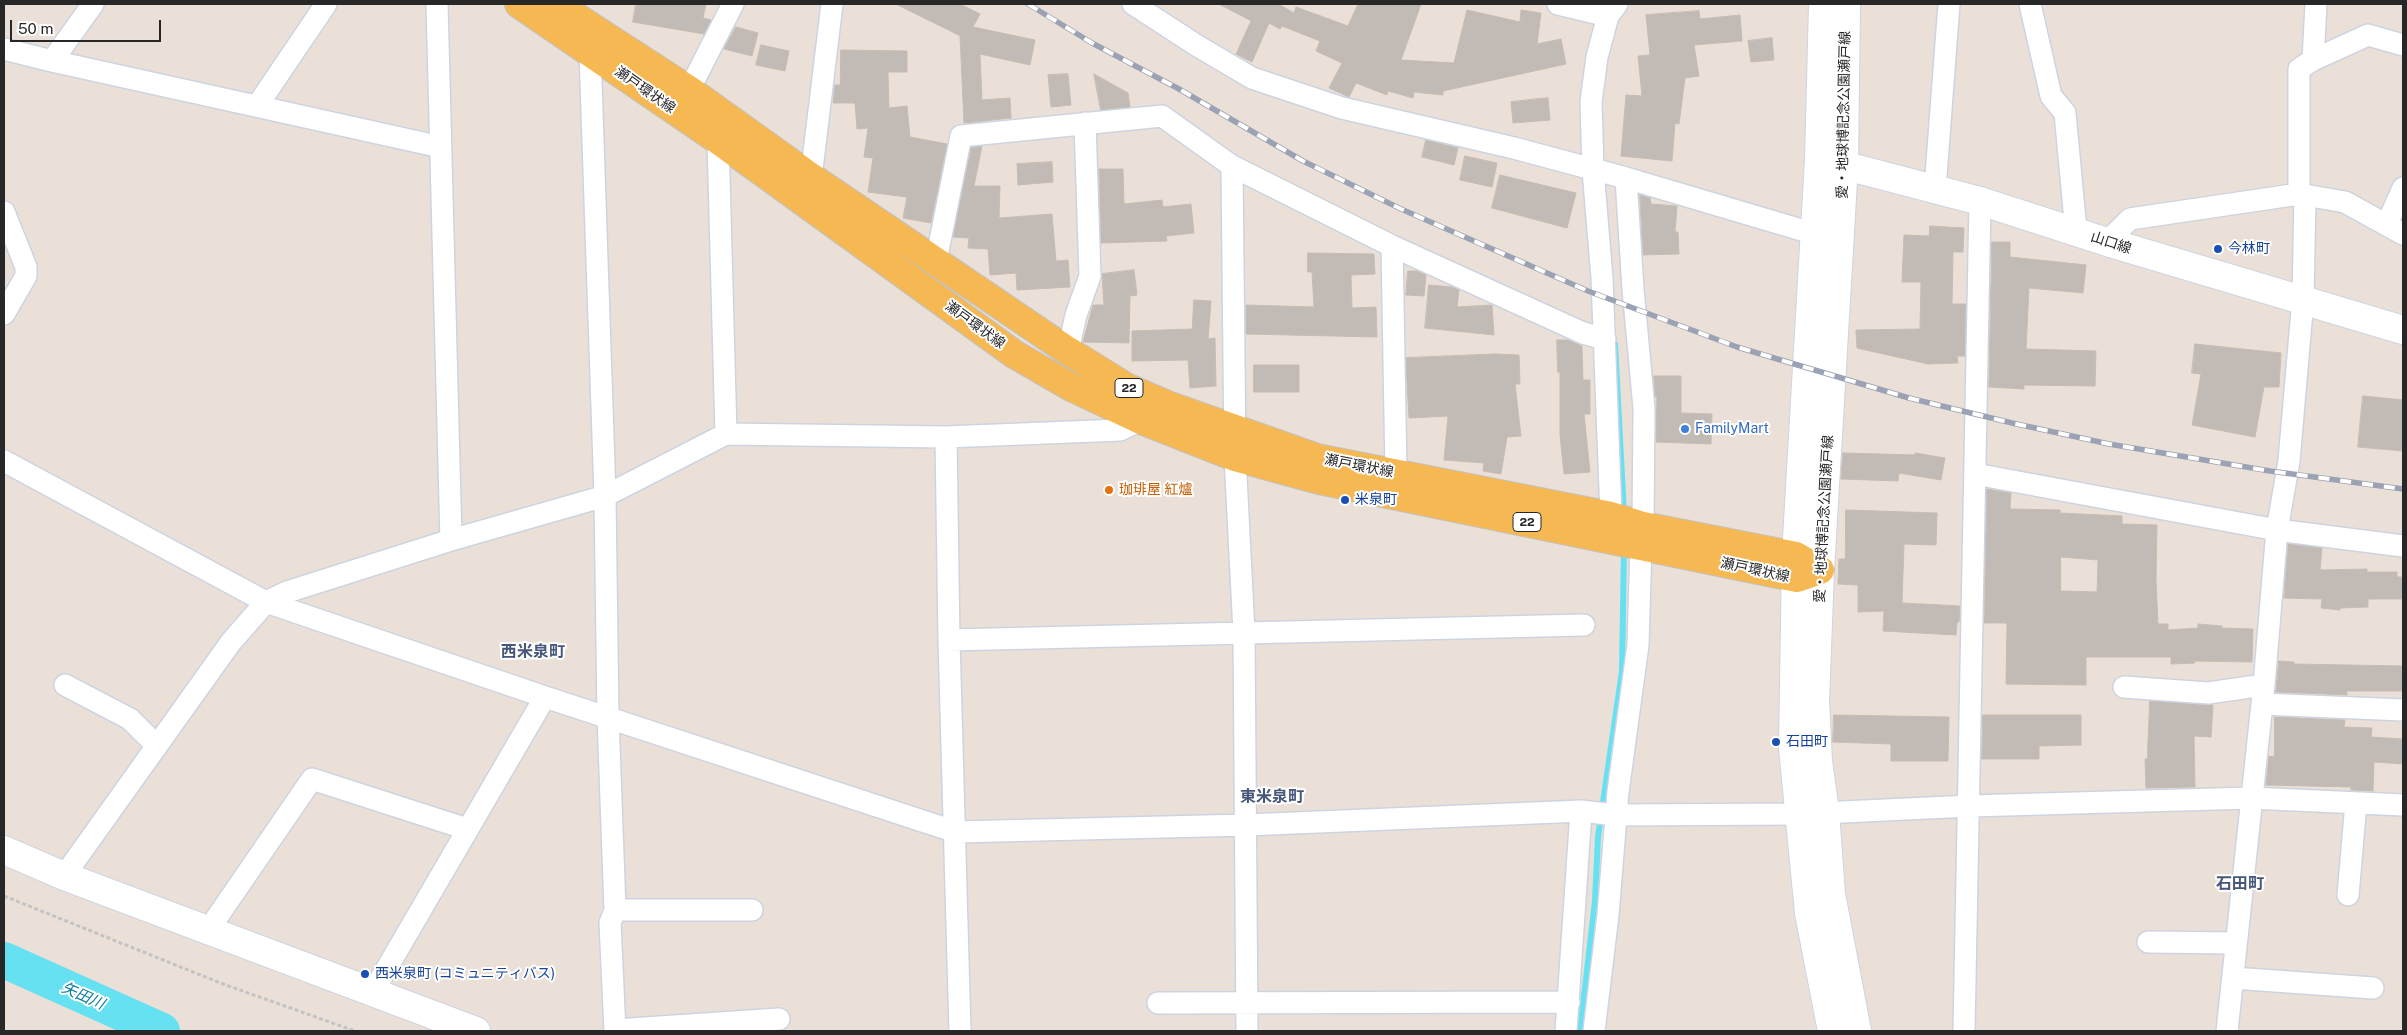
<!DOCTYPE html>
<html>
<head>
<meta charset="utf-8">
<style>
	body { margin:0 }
	#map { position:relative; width:2407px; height:1035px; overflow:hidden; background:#ebe0d8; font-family:"Public Sans",sans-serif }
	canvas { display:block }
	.frame { position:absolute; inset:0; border:5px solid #272727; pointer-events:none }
	.scale { position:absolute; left:10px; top:20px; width:151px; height:22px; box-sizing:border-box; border:2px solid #272727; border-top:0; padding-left:6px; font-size:15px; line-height:18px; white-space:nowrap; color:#272727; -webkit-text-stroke:4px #fff; paint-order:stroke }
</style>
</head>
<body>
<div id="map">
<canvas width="2407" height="1035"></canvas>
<div class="frame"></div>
<div class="scale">50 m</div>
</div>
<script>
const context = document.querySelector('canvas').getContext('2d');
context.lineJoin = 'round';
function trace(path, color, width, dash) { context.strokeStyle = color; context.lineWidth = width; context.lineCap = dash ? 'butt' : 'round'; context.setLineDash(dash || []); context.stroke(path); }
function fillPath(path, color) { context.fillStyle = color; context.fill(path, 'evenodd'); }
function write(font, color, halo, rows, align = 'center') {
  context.font = font + ' "Public Sans","Noto Sans JP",sans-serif'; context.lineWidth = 4; context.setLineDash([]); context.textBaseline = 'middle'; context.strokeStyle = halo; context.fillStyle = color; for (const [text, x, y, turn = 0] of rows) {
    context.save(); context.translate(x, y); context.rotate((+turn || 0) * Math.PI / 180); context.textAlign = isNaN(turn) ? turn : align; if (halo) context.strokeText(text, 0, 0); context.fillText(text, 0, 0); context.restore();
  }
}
const stream = new Path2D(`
	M1615,344L1624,514
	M1580,1031L1595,901L1598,837L1622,671L1624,549`);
const river = new Path2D(`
	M4,960L162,1031`);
const building = new Path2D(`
	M636,4H706L703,18L711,20L704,34L633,22Z
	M896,4H960L980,14L973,27L1035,40L1030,65L980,54L982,100L1010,98L1011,118L964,123L960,36Z
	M1219,4H1278L1294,13L1296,7L1348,26L1358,4H1421L1401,60L1454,63L1467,10L1520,22L1521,10L1541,13L1537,44L1561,39L1566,64L1443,91V95L1414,92L1413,98L1388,91L1387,95L1356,83L1349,97L1329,88L1342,63L1316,51L1320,41L1282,26L1280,29L1269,23L1252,62L1236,54L1251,21Z
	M1699,11L1700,19L1740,15L1742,41L1694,45L1699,76L1685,78L1679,124L1675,123L1672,161L1621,156L1626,95L1642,96L1638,56L1650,55L1646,15Z
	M736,27L758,33L752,56L724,49Z
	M1772,38L1774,60L1751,62L1748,41Z
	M761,45L789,51L785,71L756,65Z
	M841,50L907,51V72H888L889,108L907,106L910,137L947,144L931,223L903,218L907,197L868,192L873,158L864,157L868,128L857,129L855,103H833L835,85H840Z
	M1068,74L1071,105L1051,107L1048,75Z
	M1094,74L1128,93L1130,107L1101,110Z
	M1548,98L1550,120L1513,123L1511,102Z
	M1426,140L1458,148L1454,165L1422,157Z
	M982,146L974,186H1000L999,218L1052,214L1056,261L1068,260L1070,287L1017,290L1016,273L990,275L988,249L968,248L969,238L953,237L971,148Z
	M1465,156L1497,163L1492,187L1460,180Z
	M1052,162L1053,182L1018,185L1017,164Z
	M1099,169H1123L1124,204L1162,200L1163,207L1191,204L1194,233L1166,236L1167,241L1101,243Z
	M1500,175L1576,193L1567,228L1492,208Z
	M1640,195L1650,198L1651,204L1677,206L1675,232H1678L1679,254L1643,255Z
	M1930,226L1964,228L1963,252H1953L1952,304H1966L1965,356H1957L1958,363L1928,364L1857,348L1856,330L1920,329L1921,282H1902L1904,235L1929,236Z
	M1992,242H2010V257L2086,265L2083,293L2029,288L2026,349L2096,351L2095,386L2024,385V389L1989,387Z
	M1308,253L1374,254L1375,274L1351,275L1352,308L1376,307L1377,337L1246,334V305L1314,307L1312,272H1308Z
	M1134,270L1137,295L1130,296L1129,343L1083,342L1093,305H1104L1102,274Z
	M1408,271H1417L1426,275L1424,296L1406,295Z
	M1429,285L1452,287L1459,290L1457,307L1492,305L1494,335L1425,328Z
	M1194,300L1211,301L1208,339L1215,338L1216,386L1190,388L1188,360L1132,361V331L1192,329Z
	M1557,340H1568L1582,346L1583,380H1590V414H1584L1590,472L1564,474L1560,435V372H1558Z
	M2195,344L2281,353L2279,387H2264L2255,437L2192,425L2201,374L2192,373Z
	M1495,354L1519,355L1520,384H1515L1521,436L1507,437L1501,474L1483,471L1484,463L1444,460L1448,416L1409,418L1407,383L1406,358Z
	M1254,365H1299V392H1254Z
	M1654,376H1681V413L1712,414L1711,444L1656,442L1657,396L1655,397Z
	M2363,396L2403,400V451L2358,447Z
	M1843,453L1915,455V453L1945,458L1941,480L1899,473L1898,481L1841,479Z
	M1987,489L2011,493L2010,509L2060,510V513L2122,516V524L2157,525L2156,579L2158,624H2168V630L2198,628V624L2222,626V628L2253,629L2252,662L2194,661L2195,663L2171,664V657H2086V685L2006,684L2007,623H1984ZM2061,557L2098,560L2097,592L2061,591Z
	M1846,510L1937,513L1936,545L1904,544L1902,603L1960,606L1959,622H1957L1956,635L1883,631L1884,611L1858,612V585L1838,584L1839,559H1845Z
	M2288,544L2322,548L2320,570L2367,569V572H2397V577H2403V599H2368V607L2340,608V610L2321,608L2322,599L2284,598Z
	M2279,661L2294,662V664L2403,666V691H2347V695L2276,692Z
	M2150,701L2213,705L2211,737L2194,736L2195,787L2146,788L2145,759H2147Z
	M1834,715L1949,717L1948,761H1891V744L1833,742Z
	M1983,715H2081V745L2039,746V759H1982Z
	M2275,717L2345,720L2344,727L2372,728L2371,737L2403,739V764L2374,762L2373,791L2351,790V787L2266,785L2269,756L2274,757Z`);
const path = new Path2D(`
	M4,896L223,984L355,1031`);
const street = new Path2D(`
	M437,4L451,540
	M1133,4L1196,45L1252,78L1342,108L1514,148L1626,178L1633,289L1644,408L1643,526
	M1558,4L1608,16L1617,4
	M2030,4L2051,96L2065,113L2076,231
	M1608,16L1597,57L1591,102L1593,170L1602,278L1611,516
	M4,49L52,61L441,147
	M590,52L605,496L608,717L615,910L610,923L615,1031
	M2313,60L2316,4
	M52,61L93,4
	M689,90L733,4
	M257,106L326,4
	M718,140L726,434
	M1232,166L1392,246L1583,333L1605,339
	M811,177L832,4
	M1626,178L1815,234
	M1935,189L1949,4
	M2299,194V69L2313,60L2368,35L2403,45
	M4,212L26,267V276L4,314
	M2387,224L2403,188
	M2107,242L2130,219L2299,194L2345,202L2403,234
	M1392,246L1396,473
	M936,261L961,136L1162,116L1232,166L1235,457L1244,632L1247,1031
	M1068,351L1076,315L1090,276L1085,123
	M946,437L949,640L960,1031
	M4,461L266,602L545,697L956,832L1246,825L1581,811L1616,815L1800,814L1970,806L2251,798L2403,805
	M1975,474L2277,530L2403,546
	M949,640L1584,625
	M65,685L130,719L157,746
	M2124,687L2208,693L2264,685
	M2262,704L2403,710
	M64,876L231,642L266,602L287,592L451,540L605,496L726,434L946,437L1120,430L1141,420
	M2348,895L2356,803
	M615,910H752
	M209,929L312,779L467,829
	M2148,942L2236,943
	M2233,978L2373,988
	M373,992L545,697
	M1158,1003L1569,1002
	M615,1030L779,1019
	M1566,1031L1581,811
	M1594,1031L1608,915L1618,792L1638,645L1641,546
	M1964,1031L1980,201
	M2227,1031L2264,685L2277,530L2289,461L2303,299L2305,195`);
const secondary = new Path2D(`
	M1823,4L1819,160L1796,556L1793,748L1809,913L1832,1031
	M1846,4L1844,164L1820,570L1815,702L1818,761L1825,812L1831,894L1857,1031
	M1827,161L1980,201L2107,242L2403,330
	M4,850L64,876L476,1031`);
const primary = new Path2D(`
	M519,4L718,140L1014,354L1071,387L1141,420L1235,457L1319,480L1797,578L1820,570
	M556,4L689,90L805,173L1068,351L1126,387L1170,406L1317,458L1611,516L1643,526L1796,556L1820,570`);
const rail = new Path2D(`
	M1028,4L1092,43L1179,89L1303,161L1401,209L1588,291L1737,347L1909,398L2012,423L2109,444L2270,471L2403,489`);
const markers = [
	[2218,249,5,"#1a4fb4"],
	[1685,429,5,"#3f7fe0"],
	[1109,490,5,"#e8710a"],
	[1345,500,5,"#1a4fb4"],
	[1776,742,5,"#1a4fb4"],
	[365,974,5,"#1a4fb4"]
];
const shields = [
	[1129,388,28],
	[1527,522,28]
];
const shieldNames = [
	["22",1129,388],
	["22",1527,522]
];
const streetNames = [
	["瀬戸環状線",645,90,35],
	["愛・地球博記念公園瀬戸線",1844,115,-89],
	["山口線",2111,243,18],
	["瀬戸環状線",975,325,36],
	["瀬戸環状線",1359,466,11],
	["愛・地球博記念公園瀬戸線",1824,519,-87],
	["瀬戸環状線",1755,570,12]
];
const transitNames = [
	["今林町",2228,249],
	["米泉町",1355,500],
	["石田町",1786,742],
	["西米泉町 (コミュニティバス)",375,974]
];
const shopNames = [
	["FamilyMart",1695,429]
];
const foodNames = [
	["珈琲屋 紅爐",1119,490]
];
const waterNames = [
	["矢田川",83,996,24]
];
const quarterNames = [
	["西米泉町",533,652],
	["東米泉町",1272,797],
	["石田町",2240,884]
];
trace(stream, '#66e1f2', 6);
trace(river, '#66e1f2', 36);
fillPath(building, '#c2bab5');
trace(building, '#c6bcb2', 1);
trace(street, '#cdd4e1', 24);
trace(secondary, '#cdd4e1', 30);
trace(primary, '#c3c3c3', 30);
trace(path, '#c3c3c3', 3, [4, 2.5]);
trace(street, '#fff', 21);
trace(secondary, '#fff', 28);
trace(primary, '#f5b853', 28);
trace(rail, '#9ba2b3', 5.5);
trace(rail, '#fff', 4, [11]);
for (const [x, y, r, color] of markers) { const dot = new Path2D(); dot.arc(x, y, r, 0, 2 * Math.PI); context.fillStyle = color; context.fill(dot); trace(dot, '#fff', 2); }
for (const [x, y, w] of shields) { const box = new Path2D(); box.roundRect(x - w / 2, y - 9.5, w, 19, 4); context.fillStyle = '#fff'; context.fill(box); trace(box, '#272727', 1); }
write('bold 12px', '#272727', null, shieldNames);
write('14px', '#272727', '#fff', streetNames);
write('14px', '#164399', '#fff', transitNames, 'left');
write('14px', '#366cbe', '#fff', shopNames, 'left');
write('14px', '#c56008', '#fff', foodNames, 'left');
write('italic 15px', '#097d9a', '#fff', waterNames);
write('bold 16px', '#475779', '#fff', quarterNames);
</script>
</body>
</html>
